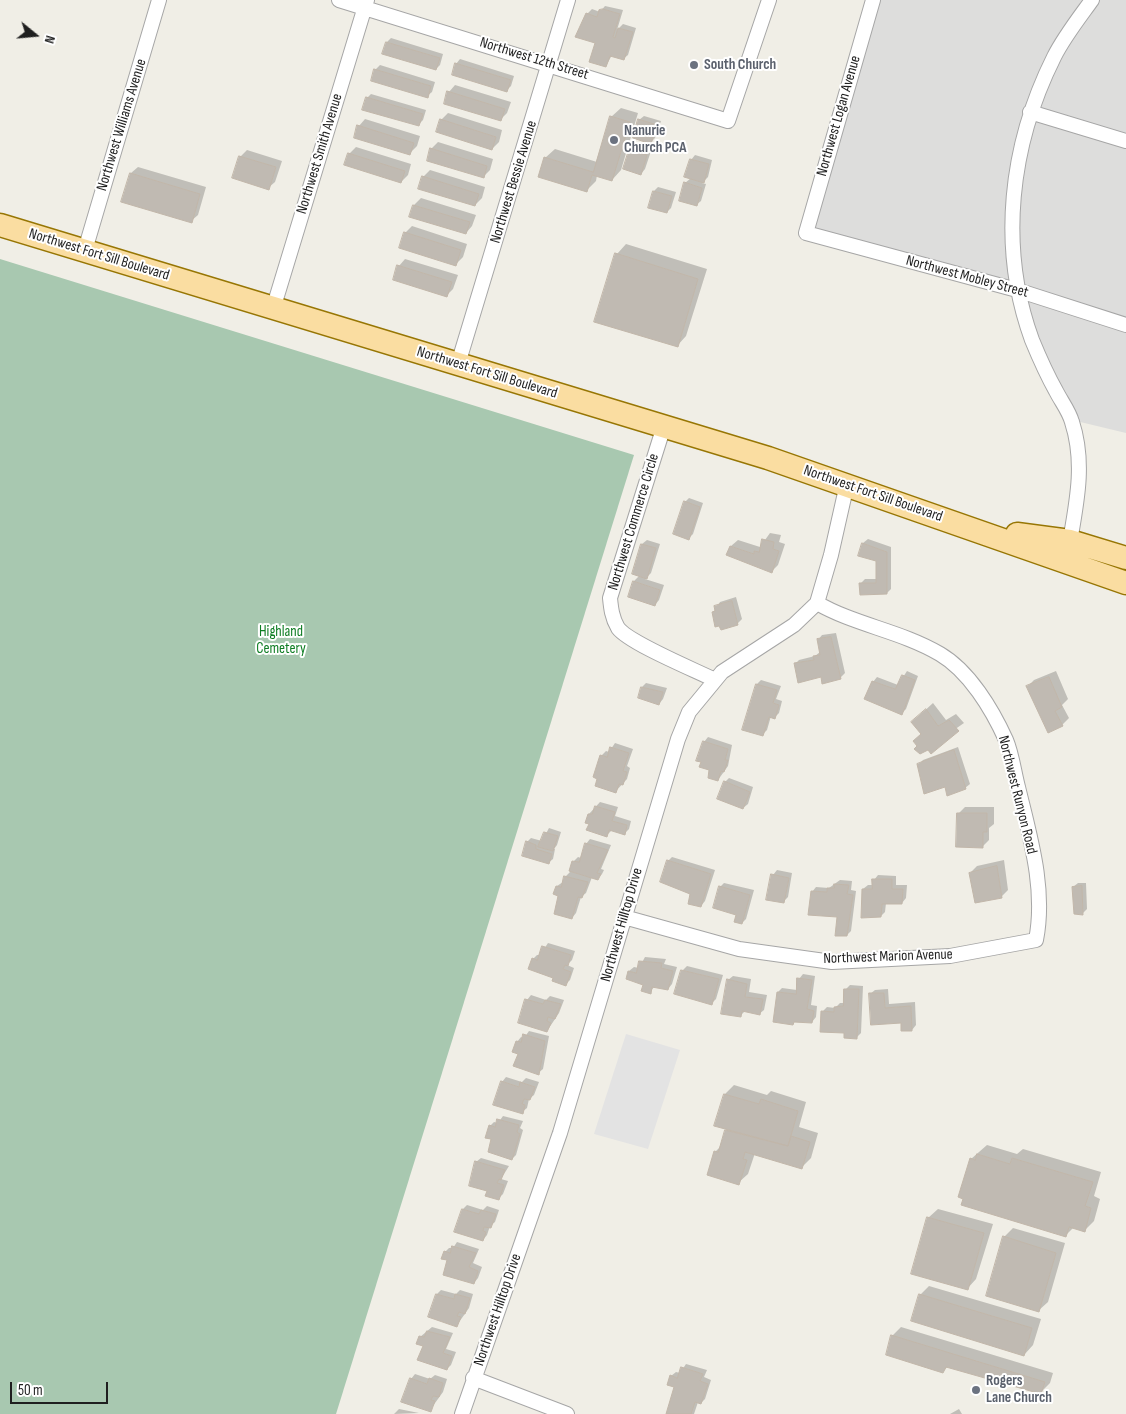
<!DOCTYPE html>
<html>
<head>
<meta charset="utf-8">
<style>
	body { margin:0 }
	#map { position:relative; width:1126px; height:1414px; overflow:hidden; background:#f0eee6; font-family:"Sofia Sans Condensed",sans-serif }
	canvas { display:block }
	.north { position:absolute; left:10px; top:10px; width:50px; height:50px; -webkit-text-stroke:4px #fff; paint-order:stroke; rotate:107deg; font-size:14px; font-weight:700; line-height:20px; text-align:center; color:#1f1f1f }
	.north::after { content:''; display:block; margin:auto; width:18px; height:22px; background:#1f1f1f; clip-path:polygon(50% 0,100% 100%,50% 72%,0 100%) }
	.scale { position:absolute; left:10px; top:1382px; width:98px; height:22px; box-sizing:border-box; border:2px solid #1f1f1f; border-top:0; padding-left:6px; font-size:15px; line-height:18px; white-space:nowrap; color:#1f1f1f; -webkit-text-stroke:4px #fff; paint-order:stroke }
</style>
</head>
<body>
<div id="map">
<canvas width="1126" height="1414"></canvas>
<div class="north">N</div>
<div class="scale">50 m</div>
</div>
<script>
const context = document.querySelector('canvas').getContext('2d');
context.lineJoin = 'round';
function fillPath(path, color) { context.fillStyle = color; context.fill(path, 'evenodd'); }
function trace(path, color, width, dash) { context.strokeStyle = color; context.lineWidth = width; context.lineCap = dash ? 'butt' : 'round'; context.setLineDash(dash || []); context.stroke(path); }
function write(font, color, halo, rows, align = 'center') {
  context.font = font + ' "Sofia Sans Condensed",sans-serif'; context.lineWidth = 4; context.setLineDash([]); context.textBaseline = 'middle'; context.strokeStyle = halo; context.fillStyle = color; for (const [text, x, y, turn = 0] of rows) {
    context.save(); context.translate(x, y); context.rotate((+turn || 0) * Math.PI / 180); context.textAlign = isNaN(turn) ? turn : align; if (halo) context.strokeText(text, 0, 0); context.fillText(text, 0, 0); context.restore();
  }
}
const residential = new Path2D(`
	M873,0H1126V433L1072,420L1017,290L806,233Z`);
const cemetery = new Path2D(`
	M0,259L634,455L336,1414H0Z`);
const parking = new Path2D(`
	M626,1034L680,1050L648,1149L594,1134Z`);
const shadow = new Path2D(`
	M605,6L623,10L617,30L623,24L636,28L628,55L623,59L612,55L606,66L587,14L592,9L600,12Z
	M391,38L443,54L440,65L436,69L387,42Z
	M460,59L514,76L511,86L506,91L456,64Z
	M380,65L435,82L432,92L427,96L375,70Z
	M455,85L511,102L507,113L500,120L449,92Z
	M371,94L426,110L423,120L418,125L367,98Z
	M621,108L638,113L621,170L612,180L597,175L596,181L586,191L545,158L555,149L597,162L611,117Z
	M448,113L502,130L499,142L492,149L441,120Z
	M644,116L661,121L655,138L651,142L639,120Z
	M365,119L420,136L417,146L410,153L359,126Z
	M438,142L493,159L490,170L483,177L431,149Z
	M635,146L651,151L645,169L641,174L625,169L630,150Z
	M356,147L411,164L408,175L401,182L349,154Z
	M247,150L282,161L275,182L268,188L240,157Z
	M695,155L712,160L708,177L702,183L706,184L701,201L696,205L685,183L691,178V160Z
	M138,167L206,187L198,215L191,221L131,173Z
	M430,170L485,187L482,198L475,205L423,177Z
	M658,187L676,192L671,208L667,212L654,191Z
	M421,198L476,215L472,226L466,233L411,216L414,205Z
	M412,226L467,244L463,257L456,264L405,233Z
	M626,244L707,269L686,336L677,346L617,254Z
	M405,259L458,275L453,289L446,296L399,266Z
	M689,498L703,503L693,534L689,538L685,502Z
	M770,533L781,535L779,542L785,544L778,565L771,572L731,546L738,540L760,547Z
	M868,539L891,547V589L887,593L860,584L865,579H877V560L860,555L863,543Z
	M647,540L660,544L651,573L645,579L664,585L659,600L655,605L629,597L634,581L640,575L642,544Z
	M736,597L742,619L737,624L713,613L720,602Z
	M836,633L845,673L840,678L795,664L799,660L815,656L820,652L818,640L822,635Z
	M907,671L918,676L906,709L902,713L873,682L877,677L898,685Z
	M1056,671L1068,699L1062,705L1069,718L1062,725L1027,687L1034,680Z
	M761,680L781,686L776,699L782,701L779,713L774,718L771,716L767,730L762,735L744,729L757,684Z
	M646,683L667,688L663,699L659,704L642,687Z
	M933,703L946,720L956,714L964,723L928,748L918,746L923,734L920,715Z
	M708,737L732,745L728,766L718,780L711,769L704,742Z
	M615,743L633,749L627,766L630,768L627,779L616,791L599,778L601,756L606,751L609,752Z
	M958,747L970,784L965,788L918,765L923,760Z
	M729,778L753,787L748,804L743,808L725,782Z
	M600,802L618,807L615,816L631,821L629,829L624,834L612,830L607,835L591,823L589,814Z
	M965,807H994V824L989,828V840L982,847L958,814Z
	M549,828L561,832L557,845L554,849H555L553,859L548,863L527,842L531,838L542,841Z
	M590,839L611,845L601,869L604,870L602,874L598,878L592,877L586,893L581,897L576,913L572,918L560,896L557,886L563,882L565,877L570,872L574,861L578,857L581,858L586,844Z
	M672,857L715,870L705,901L701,906L668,861Z
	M1004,860L1008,890L1001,897L970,873L977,866Z
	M777,870L792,873L788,897L783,902L773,875Z
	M878,875L896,876V885H907L906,898L902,903H886L885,912L881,916L863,889L868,885H873L874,880Z
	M840,880L852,881L851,890L856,891L851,931L847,935L838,916L812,892L816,887L829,888Z
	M724,883L754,890L746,919L742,923L720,887Z
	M1078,883H1086L1087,909L1083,913L1076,912L1073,887Z
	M548,943L575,951L572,960L567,965L574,968L570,980L566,984L533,959L537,955H540Z
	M645,957L666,959L664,964L677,967L672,984L668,989L655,986L650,992L645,984L629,971L634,967L639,968Z
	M687,966L723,975L716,999L712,1003L683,970Z
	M803,974L815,976L811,1005L817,1006L816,1017L812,1022L796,1020L793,1023L778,992L782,988L797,990L799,979Z
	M733,976L751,979L749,992L767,995L764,1010L759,1014L745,1011L740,1016L728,980Z
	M850,985L863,986L861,1033L857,1037L846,1032L822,1012L827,1007L835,1008L840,1003H845V990Z
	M888,989L889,1004L915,1002L916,1025L912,1030L902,1022L872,1024L870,994L875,990Z
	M531,995L546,1000L550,996L564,1000L559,1013L547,1031L527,1000Z
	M529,1031L549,1036L543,1069L538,1073L519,1053L517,1042L521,1037L524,1038Z
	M506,1077L522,1082L526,1078L539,1082L534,1095L529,1099L527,1108L522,1112L502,1082Z
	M734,1085L767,1095L771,1091L806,1102L799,1127L818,1133L811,1158L802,1167L755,1153L748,1174L738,1183L715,1152L722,1145L727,1129L725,1094Z
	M503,1116L523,1121L520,1128L523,1130L516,1155L512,1159L493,1138L490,1126L494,1122L498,1123Z
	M987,1145L1017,1154L1023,1149L1101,1172L1094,1196L1100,1199L1094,1221L1085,1230L1074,1227L1065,1236L971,1159Z
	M481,1158L509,1166L501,1179L508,1181L503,1194L499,1198L488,1190L476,1162Z
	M467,1205L483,1210L487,1206L499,1210L495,1222L490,1226L487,1235L483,1240L463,1209Z
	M938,1209L993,1224L976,1279L967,1289L928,1218Z
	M1013,1228L1065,1243L1048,1302L1038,1311L1004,1237Z
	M457,1242L479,1249L473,1263L482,1267L478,1278L474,1283L449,1259L445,1252L449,1248H453Z
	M929,1286L1041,1319L1033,1345L1024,1355L920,1295Z
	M441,1290L456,1294L460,1290L473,1294L469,1308L457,1325L437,1294Z
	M432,1327L453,1333L446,1349L456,1352L451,1365L447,1369L420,1337Z
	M901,1327L1053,1373L1050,1383L1041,1392L948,1366L943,1372L892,1336Z
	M686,1364L707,1370L704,1377L711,1380L705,1399L701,1403L698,1402L694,1414H667L675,1386L671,1376L676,1372L680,1373Z
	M415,1374L430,1379L435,1375L447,1379L443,1392L430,1410L411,1379Z
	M399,1409L419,1413L394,1414Z
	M959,1409L962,1414H950Z`);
const building = new Path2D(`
	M603,9L620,14L613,37L615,38L618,28L633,32L624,60L610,56L606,67L589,62L595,43L575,37L586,13L597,17L599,10Z
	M386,42L440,58L436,70L382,54Z
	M455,63L511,80L507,92L452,75Z
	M374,69L431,86L428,98L371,81Z
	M447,91L505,109L501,121L444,104Z
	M366,97L423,114L419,126L362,110Z
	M610,116L630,122L612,181L592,175L587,192L538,177L544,157L593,172Z
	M440,119L496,137L492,150L436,132Z
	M638,119L657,125L651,144L633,138Z
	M357,125L414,143L410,155L354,138Z
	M430,148L487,166L484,178L427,161Z
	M629,150L647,155L641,175L623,169Z
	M348,153L405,171L401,183L344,165Z
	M239,156L276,167L269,190L232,178Z
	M690,159L709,164L704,183L684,177Z
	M130,173L200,194L192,223L121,202Z
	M422,176L479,194L475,206L418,189Z
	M684,182L702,188L697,206L679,201Z
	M653,191L672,196L667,213L648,208Z
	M413,205L470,222L466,234L409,217Z
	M404,232L461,250L456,266L399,248Z
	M615,253L698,279L678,347L594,322Z
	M397,265L452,282L447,297L393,280Z
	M684,501L700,507L689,540L673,534Z
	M762,539L774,542L773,549L779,551L772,573L726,555L730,546L754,554V551L759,552Z
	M862,543L887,552V594L860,595L859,583H876V561L858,556Z
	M641,544L656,548L647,579L632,574Z
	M633,581L660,590L655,606L628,597Z
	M732,601L738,625L721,630L719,626L715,627L712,612L715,611L714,606Z
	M831,637L841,679L822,684L821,677L798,683L794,663L814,660L813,656L820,655L817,639Z
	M902,675L915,680L902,715L864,699L872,681L895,689Z
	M1049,677L1062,707L1055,711L1063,726L1048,733L1026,686Z
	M756,684L777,690L773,703L779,705L775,719L769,717L763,736L742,730Z
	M641,687L663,692L659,705L638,698Z
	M926,709L938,726L949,720L959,731L931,754L928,750L920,754L914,749L917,746L913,741L921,734L911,722Z
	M703,741L728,749L725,760H728L724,772L721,771L718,781L708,778L709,770L699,767L701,762L696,761Z
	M610,747L629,753L623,771L627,772L623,785L619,784L616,793L595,786L597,779L593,777L600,755L607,757Z
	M954,750L966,789L947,796L945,787L924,794L917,764Z
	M724,781L750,792L743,809L717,799Z
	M595,806L615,812L612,821L627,825L625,835L609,830L607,837L586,830L589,824L585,823L588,814H592Z
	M957,813H987V832H983V848L956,847Z
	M544,832L558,836L553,851L538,847Z
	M526,841L536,845V849L552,854L549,864L522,856Z
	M585,843L608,850L597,873L601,874L598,880L569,871L572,861L579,862Z
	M667,860L711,874L701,907L688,904L690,894L660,882Z
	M997,866L1002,898L975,903L969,873Z
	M771,874L789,878L784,903L766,900Z
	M564,876L588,882L582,898L578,897L572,919L554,914L558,896L553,894L556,886L561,887Z
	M872,879H892V889H903L902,904H882L881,917L861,918L862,889H872Z
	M834,884L849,885L847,894L853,895L847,936H835L837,917L808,915L811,891L827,892V888H834Z
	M719,886L750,895L742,924L734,922L736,915L713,908Z
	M1082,886L1083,915L1074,914L1072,887Z
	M542,946L571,955L568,966L565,965L563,969L571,972L566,986L552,981L553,978L528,969L532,958L537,960Z
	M639,961L662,963L661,968L673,971L668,990L652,987L651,994L641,991L643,985L626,979L628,971L636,973Z
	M681,970L719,979L712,1005L674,994Z
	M797,978L812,980L807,1009L814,1011L812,1023L794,1022L793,1025L773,1022L777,992L796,994Z
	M727,979L747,984L745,997L763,999L760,1015L742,1011L741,1017L721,1014Z
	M844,989H859L857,1039L844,1038V1033L820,1032L821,1011L834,1012V1007L843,1006Z
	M869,993H884L885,1008L911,1006L912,1031H901V1023L871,1025Z
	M525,999L543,1004L545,1000L561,1004L555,1019L548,1017L547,1021L551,1023L547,1032L518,1023Z
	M523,1034L545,1041L539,1075L513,1066L518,1054L512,1052L516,1041L521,1042Z
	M501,1081L519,1087L520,1082L535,1087L530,1100L524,1099L522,1104L525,1105L523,1114L493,1105Z
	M724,1094L759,1104L761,1099L798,1111L788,1146L714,1126Z
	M497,1119L519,1125L517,1132L520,1134L512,1160L488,1152L491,1139L485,1138L489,1125L495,1127Z
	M725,1130L788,1146L791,1136L810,1142L802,1169L745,1152L743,1159L747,1160L739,1185L707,1175L714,1151L718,1152Z
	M977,1154L1010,1164L1012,1158L1093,1182L1085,1206L1091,1208L1085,1232L1069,1227L1066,1237L961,1205L963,1199L958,1197L970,1158L975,1160Z
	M475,1161L505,1170L501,1180L499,1179L497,1183L504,1185L499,1200L485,1196L487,1191L469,1186Z
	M462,1209L479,1214L481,1210L496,1214L491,1228L484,1227L483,1231L486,1232L483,1241L454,1232Z
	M927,1217L984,1233L968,1290L911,1274Z
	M1003,1236L1056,1253L1039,1312L986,1296Z
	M452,1246L476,1253L469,1267L478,1271L474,1284L443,1275L447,1260L441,1259L444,1251L450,1253Z
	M436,1294L454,1299L455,1294L470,1298L465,1314L459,1312L457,1316L461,1317L457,1327L428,1317Z
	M919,1294L1032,1328L1024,1356L911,1321Z
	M427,1331L450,1337L443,1353L452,1356L447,1370L417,1360L423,1346L416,1344L419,1336L424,1337Z
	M891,1335L1045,1382L1041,1394L946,1367L943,1373L886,1355Z
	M681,1367L703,1374L700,1381L708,1384L701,1404L695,1402L691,1414H666L674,1387L667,1385L670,1375L677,1378Z
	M410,1378L427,1384L429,1378L443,1383L439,1397L433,1396L431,1400L435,1401L431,1412L401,1402Z`);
const minor = new Path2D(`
	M339,0L728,121L769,0
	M873,0L806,233L1017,290L1126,325
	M1030,112L1126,141
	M85,250L159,0
	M273,309L367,0
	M458,364L568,0
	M664,426L610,598C611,608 612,618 618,628C629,643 695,670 715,680
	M1070,541C1077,501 1085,462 1072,422C1069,411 1061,401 1056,391C1047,375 1039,357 1032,340C998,247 1010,145 1054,57C1064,37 1079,18 1092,0
	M624,917L739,949L832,962L950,956L1036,940C1046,889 1030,837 1018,787C1014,772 1012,754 1006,740C992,709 969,671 940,654C901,631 855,625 817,603
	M473,1378L567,1414
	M462,1414L560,1133L678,739L689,712L722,672L794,625L817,603L831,555L847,484`);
const primary = new Path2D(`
	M0,225L768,458L1126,583
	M1017,534L1070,541L1126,558`);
const markers = [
	[694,65,5,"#6b7280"],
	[614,140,5,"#6b7280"],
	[976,1390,5,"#6b7280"]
];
const streetNames = [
	["Northwest 12th Street",534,59,17],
	["Northwest Logan Avenue",839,116,-74],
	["Northwest Williams Avenue",122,125,-73],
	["Northwest Smith Avenue",320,154,-73],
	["Northwest Bessie Avenue",514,182,-73],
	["Northwest Fort Sill Boulevard",99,255,17],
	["Northwest Mobley Street",967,277,15],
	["Northwest Fort Sill Boulevard",487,373,17],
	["Northwest Fort Sill Boulevard",873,494,19],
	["Northwest Commerce Circle",634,522,-73],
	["Northwest Runyon Road",1017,795,76],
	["Northwest Hilltop Drive",622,925,-74],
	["Northwest Marion Avenue",888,957,-2],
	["Northwest Hilltop Drive",498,1310,-71]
];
const worshipNames = [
	["South Church",704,65],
	["Nanurie",624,131],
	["Church PCA",624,148],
	["Rogers",986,1381],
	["Lane Church",986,1398]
];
const parkNames = [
	["Highland",281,632],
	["Cemetery",281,649]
];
fillPath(residential, '#dddddc');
fillPath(cemetery, '#a8c8b0');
fillPath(parking, '#e3e3e3');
fillPath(shadow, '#0003');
fillPath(building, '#c0bab2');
trace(building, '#c1b6a9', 1);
trace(minor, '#a6a6a6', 16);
trace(primary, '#977604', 25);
trace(minor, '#fff', 14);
trace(primary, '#fadda1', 22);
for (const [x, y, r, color] of markers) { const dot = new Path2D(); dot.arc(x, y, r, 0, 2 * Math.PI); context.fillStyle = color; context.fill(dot); trace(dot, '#fff', 2); }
write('15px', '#1f1f1f', '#fff', streetNames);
write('bold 15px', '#5b616d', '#fff', worshipNames, 'left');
write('15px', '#0e7d23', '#fff', parkNames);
</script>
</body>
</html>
